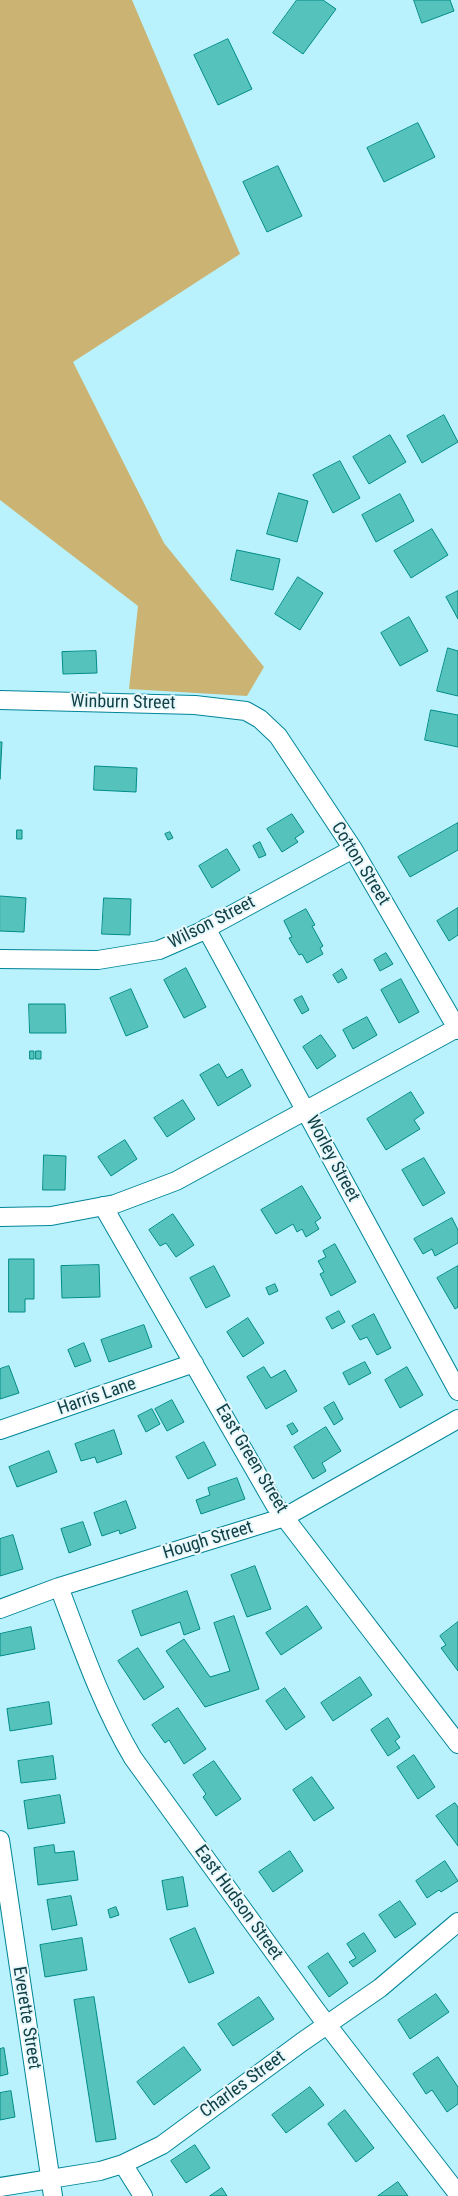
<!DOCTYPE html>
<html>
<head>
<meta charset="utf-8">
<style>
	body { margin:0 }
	canvas { display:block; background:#b9f2fd }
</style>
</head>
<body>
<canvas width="458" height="2196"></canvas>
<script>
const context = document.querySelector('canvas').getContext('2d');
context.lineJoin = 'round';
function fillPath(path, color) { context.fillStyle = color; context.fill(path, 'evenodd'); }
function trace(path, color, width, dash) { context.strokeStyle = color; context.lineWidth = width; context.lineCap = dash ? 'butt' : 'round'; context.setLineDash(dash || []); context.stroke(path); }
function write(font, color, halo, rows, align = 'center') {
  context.font = font + ' "Roboto Condensed",sans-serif'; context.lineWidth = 4; context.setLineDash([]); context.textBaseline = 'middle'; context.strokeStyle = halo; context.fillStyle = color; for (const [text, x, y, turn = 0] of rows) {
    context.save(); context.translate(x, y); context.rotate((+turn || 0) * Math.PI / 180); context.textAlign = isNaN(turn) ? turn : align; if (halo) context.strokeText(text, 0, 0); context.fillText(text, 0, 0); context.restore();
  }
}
const green = new Path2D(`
	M0,0H132L240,254L73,362L164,543L264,667L247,696L129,689L138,606L0,500Z`);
const building = new Path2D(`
	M297,0H323L336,9L303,54L273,33Z
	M414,0H450L454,11L422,23Z
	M228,39L252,89L218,105L194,55Z
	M418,123L435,157L384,182L367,148Z
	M278,166L302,216L267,232L243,182Z
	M444,415L458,442L422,463L407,436Z
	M390,435L406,462L369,484L353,457Z
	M340,461L360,498L333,513L313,475Z
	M279,493L308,501L297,542L267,534Z
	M400,494L414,521L376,542L362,515Z
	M432,529L448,555L411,578L394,551Z
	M237,550L280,559L273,590L231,580Z
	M298,577L323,593L300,630L275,614Z
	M458,591V619L446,597Z
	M409,617L428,651L400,666L381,633Z
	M448,648L458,651V696L437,691Z
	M96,651L97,673L63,674L62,652Z
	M431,710L458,715V747L425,740Z
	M0,742H2L0,779Z
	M95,766L137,768L136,792L94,790Z
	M292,814L304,832L295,838L298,842L282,852L267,829Z
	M458,823V850L410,877L398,857Z
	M17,830H22V839H17Z
	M170,832L173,838L168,840L165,834Z
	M260,842L266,855L259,858L253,846Z
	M227,849L240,870L212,888L199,866Z
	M0,896L26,898L24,932L0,931Z
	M104,898L131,899L130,935L102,934Z
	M458,908V935L449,941L437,921Z
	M306,909L315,925L312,926L323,946L320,948L323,954L307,963L302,954L299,955L289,938L292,937L284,921Z
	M386,953L393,964L380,971L374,960Z
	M186,968L206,1007L184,1018L164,980Z
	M342,969L347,978L338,983L333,975Z
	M401,979L419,1012L399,1023L381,990Z
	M131,989L148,1027L126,1036L110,998Z
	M302,996L309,1010L302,1014L294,1000Z
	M29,1004H65L66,1033H30Z
	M367,1017L377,1035L353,1049L343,1030Z
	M321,1035L336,1056L317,1069L303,1047Z
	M30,1051H34V1059H30Z
	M36,1051H41V1059H36Z
	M219,1064L227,1078L242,1069L251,1086L218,1106L200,1075Z
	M411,1092L424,1113L414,1120L420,1129L386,1150L367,1119Z
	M183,1100L195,1119L167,1137L154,1118Z
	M125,1140L137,1159L111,1176L98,1157Z
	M44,1155L66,1156L65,1190H43Z
	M424,1158L445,1193L423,1206L402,1170Z
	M302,1186L321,1218L315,1222L319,1229L306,1237L302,1229L297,1232L293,1224L276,1234L261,1210Z
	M173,1214L194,1245L176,1257L166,1243L160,1246L149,1230Z
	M452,1218L458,1230V1243L435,1256L432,1249L423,1254L414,1239Z
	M335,1244L356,1282L331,1296L320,1274L324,1272L318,1261L326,1257L323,1251Z
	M9,1259H34V1299H25V1312H9Z
	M99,1265L100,1297L62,1298L61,1266Z
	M214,1266L230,1296L206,1308L190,1278Z
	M458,1266V1307L455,1309L437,1278Z
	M275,1284L278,1291L269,1295L266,1288Z
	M339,1311L345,1322L332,1329L326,1318Z
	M374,1314L391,1348L377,1355L367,1337L360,1340L352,1326Z
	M248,1318L264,1343L243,1357L227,1332Z
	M144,1325L152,1347L109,1362L101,1340Z
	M84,1343L91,1361L75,1367L68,1350Z
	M365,1362L371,1373L349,1385L343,1373Z
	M9,1366L19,1393L0,1399V1369Z
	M264,1367L271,1378L285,1370L297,1391L266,1409L247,1377Z
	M407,1367L423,1395L400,1408L385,1380Z
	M172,1400L184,1422L167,1431L155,1409Z
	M334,1402L343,1419L334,1425L324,1408Z
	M152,1409L160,1424L146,1432L138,1416Z
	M293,1423L298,1431L292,1435L287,1426Z
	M326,1427L341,1451L322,1463L326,1471L313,1479L294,1447Z
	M114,1430L122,1454L97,1463L95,1457L81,1461L75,1444Z
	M204,1442L216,1465L188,1479L176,1457Z
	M49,1451L57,1472L17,1487L9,1467Z
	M237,1478L245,1499L201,1514L196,1500L210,1495L208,1488Z
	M126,1501L136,1528L120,1534L119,1530L102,1536L94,1513Z
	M83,1522L91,1545L69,1553L61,1529Z
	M13,1535L23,1569L0,1576V1539Z
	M255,1566L271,1609L247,1617L231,1575Z
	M187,1591L200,1629L184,1635L180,1622L141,1636L132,1611Z
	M307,1606L322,1628L281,1655L266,1633Z
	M234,1616L259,1689L205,1707L166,1651L184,1639L210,1677L230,1671L214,1623Z
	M458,1622V1671L441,1648L446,1645L440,1636Z
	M31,1627L35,1649L0,1656V1634Z
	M138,1648L164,1687L144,1700L118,1661Z
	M360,1677L372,1695L333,1721L321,1703Z
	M285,1688L305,1717L286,1730L266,1701Z
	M49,1702L52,1724L10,1731L7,1709Z
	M178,1708L206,1749L184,1764L169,1740L165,1743L152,1725Z
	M388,1718L400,1737L395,1741L400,1748L388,1756L371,1730Z
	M414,1755L435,1787L418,1799L397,1767Z
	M53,1756L56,1779L21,1783L18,1761Z
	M214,1761L241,1799L216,1816L203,1797L206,1794L193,1775Z
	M312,1777L334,1808L314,1821L293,1790Z
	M60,1795L65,1823L28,1829L24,1801Z
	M455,1803L458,1807V1846L436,1816Z
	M54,1845L55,1853L74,1851L78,1880L38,1885L34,1848Z
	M290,1851L303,1871L273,1892L259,1872Z
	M445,1861L458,1881L441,1892L439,1890L427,1898L416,1881Z
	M183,1877L188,1906L167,1910L162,1881Z
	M71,1896L77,1925L52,1930L47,1900Z
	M400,1901L416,1924L395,1938L379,1915Z
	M116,1907L119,1915L110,1918L108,1910Z
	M195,1928L214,1973L189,1983L170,1939Z
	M364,1933L376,1951L353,1967L349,1962L356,1958L347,1944Z
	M82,1938L87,1970L45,1977L40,1945Z
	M328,1953L348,1983L329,1997L308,1967Z
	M436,1994L449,2012L410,2039L398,2020Z
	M94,1997L116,2139L96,2142L74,2000Z
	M259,1997L274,2019L233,2046L218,2024Z
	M184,2047L201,2070L154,2105L137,2082Z
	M4,2048L8,2074L0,2076V2049Z
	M438,2057L458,2087V2104L447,2112L432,2090L426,2094L413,2074Z
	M310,2087L324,2105L286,2133L272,2115Z
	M11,2091L15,2117L0,2120V2093Z
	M345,2110L374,2148L356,2162L328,2124Z
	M195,2145L210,2168L186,2183L171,2161Z
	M398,2182L408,2196H378Z
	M222,2188L227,2196H210Z`);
const minor = new Path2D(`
	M0,700L195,705L246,711L260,719L278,736L353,849L458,1030
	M206,928L458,1391
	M0,959L98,960L159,950L198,933L353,849
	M103,1206L275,1505L458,1744
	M0,1217L51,1216L115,1204L176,1181L457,1028
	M0,1430L194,1363
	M59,1587C81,1645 101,1704 133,1758L318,2013L458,2194
	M0,1609L59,1587L285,1517L458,1419
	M0,1840L53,2196
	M123,2164L143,2196
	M0,2187L100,2171L123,2164L162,2145L302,2042L380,1988L458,1922`);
const streetNames = [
	["Winburn Street",123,703,1],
	["Cotton Street",360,864,58],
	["Wilson Street",212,923,-27],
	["Worley Street",332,1159,62],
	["Harris Lane",97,1397,-19],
	["East Green Street",251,1459,59],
	["Hough Street",208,1541,-17],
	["East Hudson Street",238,1903,54],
	["Everette Street",26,2018,81],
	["Charles Street",243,2085,-36]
];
fillPath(green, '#cbb473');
fillPath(building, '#56c2bc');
trace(building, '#018c87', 1);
trace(minor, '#008698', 20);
trace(minor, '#fff', 18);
write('18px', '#124047', '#e6f8fb', streetNames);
</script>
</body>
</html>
